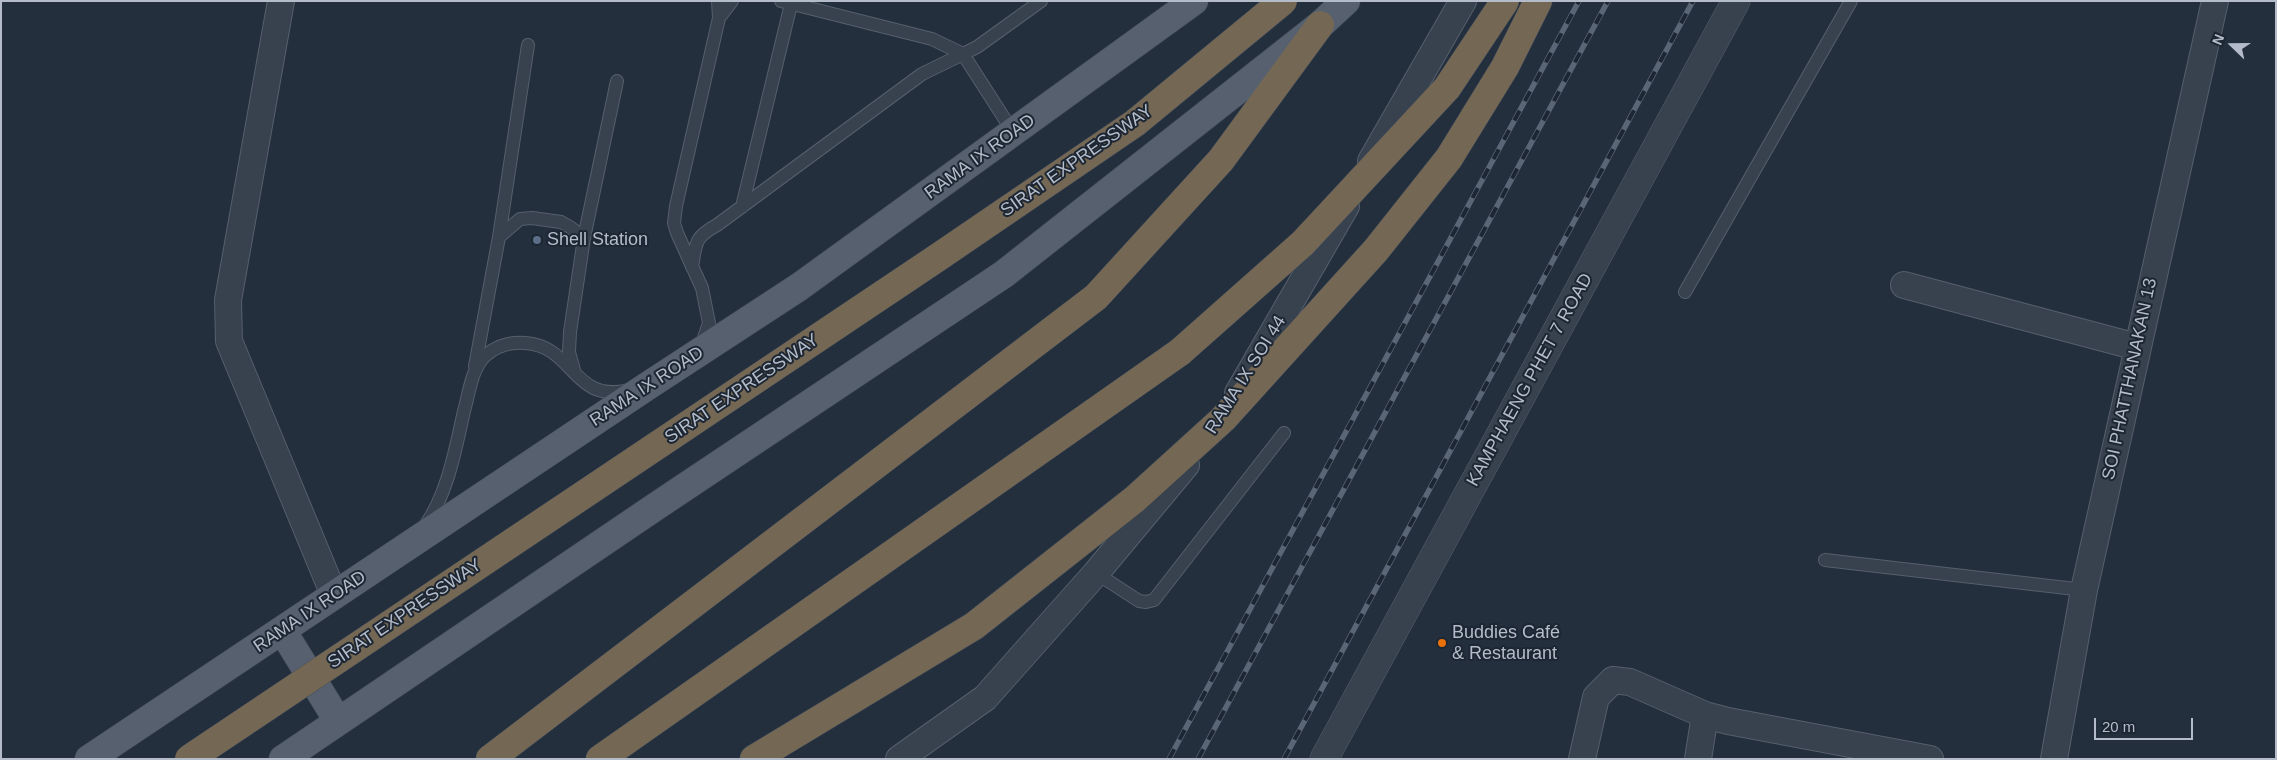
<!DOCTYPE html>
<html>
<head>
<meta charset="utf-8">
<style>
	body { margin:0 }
	#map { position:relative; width:2277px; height:760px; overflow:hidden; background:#242f3e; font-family:Arial,sans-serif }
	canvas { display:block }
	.frame { position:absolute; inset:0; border:2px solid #b4bcc9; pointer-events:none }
	.north { position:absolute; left:2207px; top:20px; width:50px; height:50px; -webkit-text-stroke:4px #1d2633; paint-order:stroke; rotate:292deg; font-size:14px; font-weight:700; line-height:20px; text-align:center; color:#b4bcc9 }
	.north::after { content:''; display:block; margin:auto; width:18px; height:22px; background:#b4bcc9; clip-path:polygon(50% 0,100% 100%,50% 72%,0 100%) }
	.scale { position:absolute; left:2094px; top:718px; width:99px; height:22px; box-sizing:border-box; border:2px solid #b4bcc9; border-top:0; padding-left:6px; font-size:15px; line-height:18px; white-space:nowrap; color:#b4bcc9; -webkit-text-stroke:4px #1d2633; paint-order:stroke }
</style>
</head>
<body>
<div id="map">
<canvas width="2277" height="760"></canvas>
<div class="frame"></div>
<div class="north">N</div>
<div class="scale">20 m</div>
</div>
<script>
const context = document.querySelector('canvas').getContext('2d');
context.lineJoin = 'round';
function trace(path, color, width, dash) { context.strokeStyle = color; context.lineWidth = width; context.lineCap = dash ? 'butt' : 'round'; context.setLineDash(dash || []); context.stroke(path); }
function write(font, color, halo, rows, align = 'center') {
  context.font = font + ' Arial,sans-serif'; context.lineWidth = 4; context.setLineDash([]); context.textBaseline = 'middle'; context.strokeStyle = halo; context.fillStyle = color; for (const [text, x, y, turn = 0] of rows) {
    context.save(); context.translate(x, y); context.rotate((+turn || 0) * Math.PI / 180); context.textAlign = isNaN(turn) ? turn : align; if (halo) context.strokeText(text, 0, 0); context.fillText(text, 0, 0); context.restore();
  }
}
const service = new Path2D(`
	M781,1L932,39L963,54
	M719,18L732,1
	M1013,132L963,54L977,47L1041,1
	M742,207L791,4
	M499,237L528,45
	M584,238L617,81
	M692,267C696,242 695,237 717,225L922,74L963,54
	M1685,292L1851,1
	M701,347L709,323L702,288L677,233L674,223L676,206L719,18L718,1
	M475,366L499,237L520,219L532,218L561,222L570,227L584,238L570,332L569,352L574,370
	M425,526C448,492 455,451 464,411C469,394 471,372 483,358C495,346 509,342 525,343C575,346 572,404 629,390
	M1825,560L2084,590
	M1096,573L1139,601L1146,602L1154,600L1284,433`);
const minor = new Path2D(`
	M281,1L228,300L229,341L334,595
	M1371,161L1463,1
	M1904,285L2137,347
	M1238,393L1346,206
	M899,759L985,698L1096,573L1186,465
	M1582,759L1596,697L1613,680L1630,682L1705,715
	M1698,759L1705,715L1728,721L1930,759
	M2054,759L2084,590L2215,1`);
const tertiary = new Path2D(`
	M1324,759L1736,1`);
const primary = new Path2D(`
	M282,630L338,721
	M89,759L646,387L799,287L1194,1
	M283,759L658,505L1004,274L1320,25L1346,1`);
const motorway = new Path2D(`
	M490,759L1096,297L1221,160L1320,25
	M600,759L1180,352
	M754,759L974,626L1135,499L1223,419L1376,250L1449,158L1505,67L1538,1`);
const rail = new Path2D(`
	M1169,759L1579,1
	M1198,759L1608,1
	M1284,759L1693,1`);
const motorwayBridge = new Path2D(`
	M1180,352L1303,243L1447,88L1505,1
	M189,759L937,258L1135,123L1283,1`);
const markers = [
	[537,240,5,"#5c6f8a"],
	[1442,643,5,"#e8710a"]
];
const streetNames = [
	["RAMA IX ROAD",980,157,-36],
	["SIRAT EXPRESSWAY",1077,161,-35],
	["RAMA IX SOI 44",1246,375,-58],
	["SOI PHATTHANAKAN 13",2130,379,-78],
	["KAMPHAENG PHET 7 ROAD",1530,380,-61],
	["RAMA IX ROAD",647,387,-33],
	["SIRAT EXPRESSWAY",742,389,-34],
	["RAMA IX ROAD",310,612,-34],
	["SIRAT EXPRESSWAY",405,614,-34]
];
const poiNames = [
	["Shell Station",547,240],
	["Buddies Café",1452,633],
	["& Restaurant",1452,654]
];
trace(service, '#565f6c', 14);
trace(minor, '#565f6c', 28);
trace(tertiary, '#565f6c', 29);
trace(primary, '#414a57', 29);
trace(motorway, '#434c59', 29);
trace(service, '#38414e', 12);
trace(minor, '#38414e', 26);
trace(tertiary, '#38414e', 28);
trace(primary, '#56606e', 28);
trace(motorway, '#746855', 28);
trace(rail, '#5a6575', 5.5);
trace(rail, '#1d2633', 4, [11]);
trace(motorwayBridge, '#434c59', 29, []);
trace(motorwayBridge, '#746855', 28);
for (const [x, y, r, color] of markers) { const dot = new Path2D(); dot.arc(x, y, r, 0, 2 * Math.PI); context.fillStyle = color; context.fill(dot); trace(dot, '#1d2633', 2); }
write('18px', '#b4bcc9', '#1d2633', streetNames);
write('18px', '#b4bcc9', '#1d2633', poiNames, 'left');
</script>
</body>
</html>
